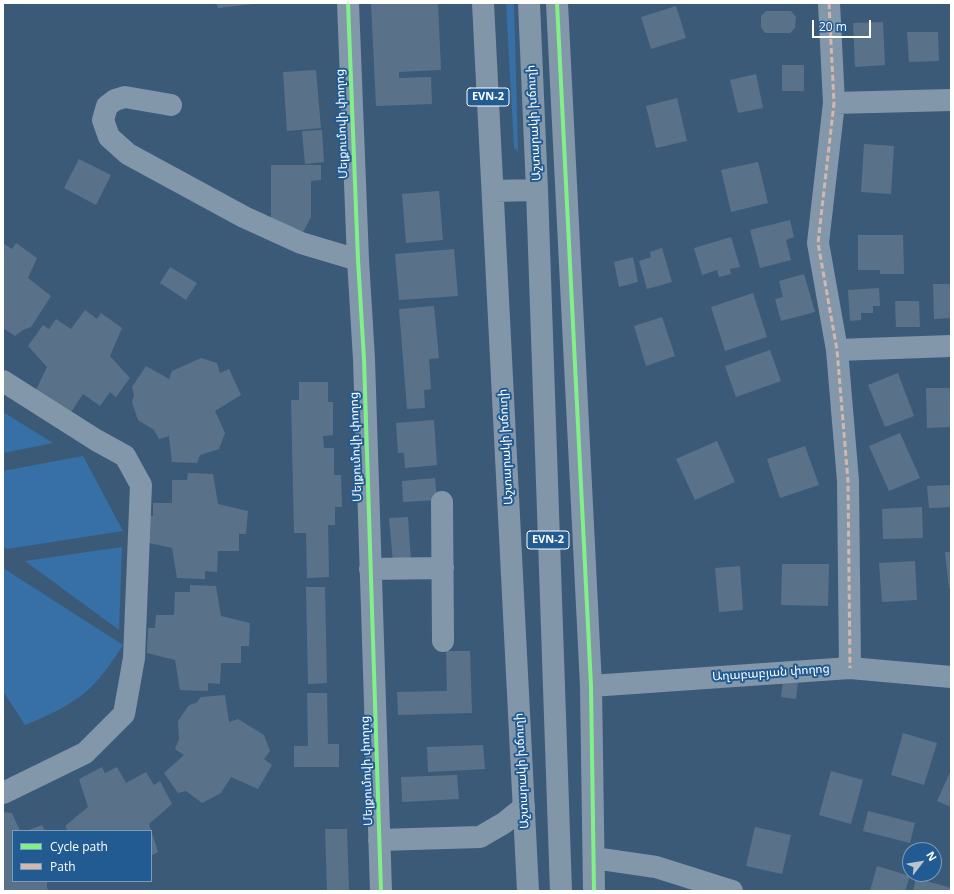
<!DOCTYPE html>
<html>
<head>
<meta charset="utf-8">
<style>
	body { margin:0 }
	#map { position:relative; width:954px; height:894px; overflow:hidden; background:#3b5a78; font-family:"Open Sans",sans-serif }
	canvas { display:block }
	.frame { position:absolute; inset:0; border:4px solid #fff; pointer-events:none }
	.legend { position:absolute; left:12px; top:830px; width:140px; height:52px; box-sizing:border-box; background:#225b91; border:1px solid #7a9dbd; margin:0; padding:5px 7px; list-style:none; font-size:12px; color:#fff }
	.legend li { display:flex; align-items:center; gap:8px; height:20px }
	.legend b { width:20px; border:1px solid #7a9dbd }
	.north { position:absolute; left:902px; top:842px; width:40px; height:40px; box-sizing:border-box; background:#225b91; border:1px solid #7a9dbd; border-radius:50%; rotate:59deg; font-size:11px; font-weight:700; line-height:16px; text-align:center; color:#fff }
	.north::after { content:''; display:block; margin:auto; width:14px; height:18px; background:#bac5d0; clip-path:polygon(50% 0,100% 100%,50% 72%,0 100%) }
	.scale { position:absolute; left:812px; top:20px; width:59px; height:18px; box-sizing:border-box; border:2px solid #fff; border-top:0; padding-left:5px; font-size:12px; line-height:14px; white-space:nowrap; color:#fff; -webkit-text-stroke:3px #225b91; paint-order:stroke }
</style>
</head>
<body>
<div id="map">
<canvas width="954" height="894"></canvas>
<div class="frame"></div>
<ul class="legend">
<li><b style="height:5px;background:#82f089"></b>Cycle path</li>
<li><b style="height:5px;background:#d1b7ad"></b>Path</li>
</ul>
<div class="north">N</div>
<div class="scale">20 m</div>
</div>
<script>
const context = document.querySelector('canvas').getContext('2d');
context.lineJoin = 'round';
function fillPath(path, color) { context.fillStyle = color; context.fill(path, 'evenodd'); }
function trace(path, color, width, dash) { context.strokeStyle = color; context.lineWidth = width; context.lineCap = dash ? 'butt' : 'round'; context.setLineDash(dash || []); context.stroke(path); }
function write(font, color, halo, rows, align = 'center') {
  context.font = font + ' "Open Sans","Noto Sans Armenian",sans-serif'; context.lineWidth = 4; context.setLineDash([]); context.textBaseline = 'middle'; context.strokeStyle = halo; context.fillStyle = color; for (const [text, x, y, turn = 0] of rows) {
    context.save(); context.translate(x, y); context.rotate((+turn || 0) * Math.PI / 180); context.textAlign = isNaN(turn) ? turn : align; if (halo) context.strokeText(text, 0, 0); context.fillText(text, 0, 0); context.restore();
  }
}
const green = new Path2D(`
	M506,3H514L518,152L514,148Z
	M3,412L53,443L3,453Z
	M83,456L123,531L7,549L3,546V471Z
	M122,547L119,630L25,561Z
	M3,568L123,645C113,660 103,676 89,689C71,705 48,716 25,725L3,691Z`);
const building = new Path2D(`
	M216,3H253L254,4L218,8Z
	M371,3H438L441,70L399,72V78L431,77L432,104L376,106Z
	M676,6L686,38L651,49L641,17Z
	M766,11H791L796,17L795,28L790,33H765L761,27V16Z
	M883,22L885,65L855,67L853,23Z
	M907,32H938L939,61L909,62Z
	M782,65H804V91H782Z
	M316,70L321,128L287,131L283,72Z
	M756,74L763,108L738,113L730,80Z
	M677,98L687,141L656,148L646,106Z
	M322,130L324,162L305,164L302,131Z
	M864,144L894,146L891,194L861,192Z
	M79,159L111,175L96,205L64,188Z
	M758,162L768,203L731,212L721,170Z
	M271,165H321V180L311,181V217L303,232L271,226Z
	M439,191L443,240L406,243L402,194Z
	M790,220L794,237L786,240L791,260L760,268L750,230Z
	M858,235H903L904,274H880V270H858Z
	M731,237L740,267L730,269L731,274L719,277L717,270L702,275L694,248Z
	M3,243L12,249L16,243L37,258L28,278L51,296L31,327L23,330L15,336L3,328Z
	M662,248L672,282L647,289L639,261L651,257L650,252Z
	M454,249L458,296L399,300L395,254Z
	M633,257L638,282L619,287L614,262Z
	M170,267L197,283L186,300L160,283Z
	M804,274L815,312L781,321L775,299L783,297L779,281Z
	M933,284H951V318L934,319Z
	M879,288L880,306H873V313H861V320L850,321L848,290Z
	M753,293L767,337L725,351L711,307Z
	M895,301H919L920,327H896Z
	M434,306L439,358L429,359L431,389L424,390L425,408L407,409L399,309Z
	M85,310L97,319L101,313L122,328L110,356L130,378L116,397L110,392L100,406L83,394L71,412L61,405L57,411L34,394L47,367L28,346L43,325L49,329L56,319L71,329Z
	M662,317L675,356L646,366L634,326Z
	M770,350L781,381L736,397L725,366Z
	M201,358L217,363L220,373L229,369L241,395L215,411L225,433L219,449L200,455L197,463L172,462L169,436L159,439L154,430L138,420L132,402L134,395L132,387L146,366L169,379L172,371Z
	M898,373L914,416L885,427L868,385Z
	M299,382H328V402H333V435L323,436L324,448H334V475H341L342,507H335V525H328L329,577L307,578L306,533H294L291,400H299Z
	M926,388H951V427L927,428Z
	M434,420L437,465L405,468L404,453H398L396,423Z
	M900,433L920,478L889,491L869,446Z
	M717,441L735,482L695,500L676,459Z
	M805,446L819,485L780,498L767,459Z
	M188,473L213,474L218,504L248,511L246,534H239V551H218L217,572L205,571V579L177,578L172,548L145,542L146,516H153V503H172V480H187Z
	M435,478L437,500L403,502L402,481Z
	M951,485V507L929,508L927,486Z
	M922,507L923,538L883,539L882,509Z
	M408,517L411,561L393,563L389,518Z
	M945,552H951V588H949Z
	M915,561L917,600L882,602L879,563Z
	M782,564H829L828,606L781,605Z
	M740,566L743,610L719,612L715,568Z
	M190,585L216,586L221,616L250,623L249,646H241V663H221L220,684L208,683V691L180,690L175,660L147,653L148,628H155L156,615H174L175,592H190Z
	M306,587H325L327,683L308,684Z
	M446,651H470L472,713L398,715L397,692L447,691Z
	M783,681L798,683L796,699L781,697Z
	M307,693H327L328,744H339V767H294V746H308Z
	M225,695L229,722L238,719L264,735L270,751L264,759L272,765L258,789L231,777L221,793L202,803L186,791L178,793L164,773L184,755L175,749L179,739L178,721L189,705L196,703L201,697Z
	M903,733L937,743L924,785L891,775Z
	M483,745L485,769L428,772L427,747Z
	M102,767L105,773L117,767L126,783L146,772L154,785L160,781L172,804L149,824L158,852L151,856V831H68L65,826L88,807L79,779Z
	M951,770V807L937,801Z
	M831,771L863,780L851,824L819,815Z
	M457,775L459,799L402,802L401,777Z
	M868,811L915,823L910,843L863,831Z
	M3,812L12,813L20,831H13V881H47V888L49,891H5L3,887Z
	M42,825L45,831H26Z
	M755,827L791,835L782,874L746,866Z
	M325,829H347L349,891H327Z
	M877,866L910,876L905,891H870Z
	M916,878L951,888V891H913Z`);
const minor = new Path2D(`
	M348,3L358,260L364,359L381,891
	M557,3L591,686L594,891
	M829,3L834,103L818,243L837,350L848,481L850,668
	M834,103L951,100
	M171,105L125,97L115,100L107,106L103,120L109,137L128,154L244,217L301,243L358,260
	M837,350L951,346
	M3,381L96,440L125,456L141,485L134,658L124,714L85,753L3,793
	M442,502L443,641
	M370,569L443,568
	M591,686L850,668L951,677
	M379,840L480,837L504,823L524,807
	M594,858L656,867L732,891`);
const major = new Path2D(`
	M483,3L528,891
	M529,3L537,190L561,891
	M493,191L537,190`);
const quiet = new Path2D(`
	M829,3L834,103L818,243L837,350L848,481L850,668`);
const cycleway = new Path2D(`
	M348,3L358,260L364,359L381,891
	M557,3L591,686L594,891`);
const shields = [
	[488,97,42],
	[548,540,42]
];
const shieldNames = [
	["EVN-2",488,97],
	["EVN-2",548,540]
];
const streetNames = [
	["Աշտարակի խճուղի",534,123,-93],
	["Մելքումովի փողոց",342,124,-92],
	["Մելքումովի փողոց",356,447,-92],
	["Աշտարակի խճուղի",506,447,-93],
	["Աղաբաբյան փողոց",771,673,-4],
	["Մելքումովի փողոց",367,771,-92],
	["Աշտարակի խճուղի",522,771,-93]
];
fillPath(green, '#3770a7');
fillPath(building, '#597289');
trace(minor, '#8397ab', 22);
trace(major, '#8296aa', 22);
trace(quiet, '#d1b7ad', 3, [6, 3]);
trace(cycleway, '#82f089', 4);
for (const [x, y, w] of shields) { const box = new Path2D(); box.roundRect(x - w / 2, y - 9, w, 18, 3); context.fillStyle = '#225b91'; context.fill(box); trace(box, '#fff', 1); }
write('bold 11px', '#fff', null, shieldNames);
write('12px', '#fff', '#225b91', streetNames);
</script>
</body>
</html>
